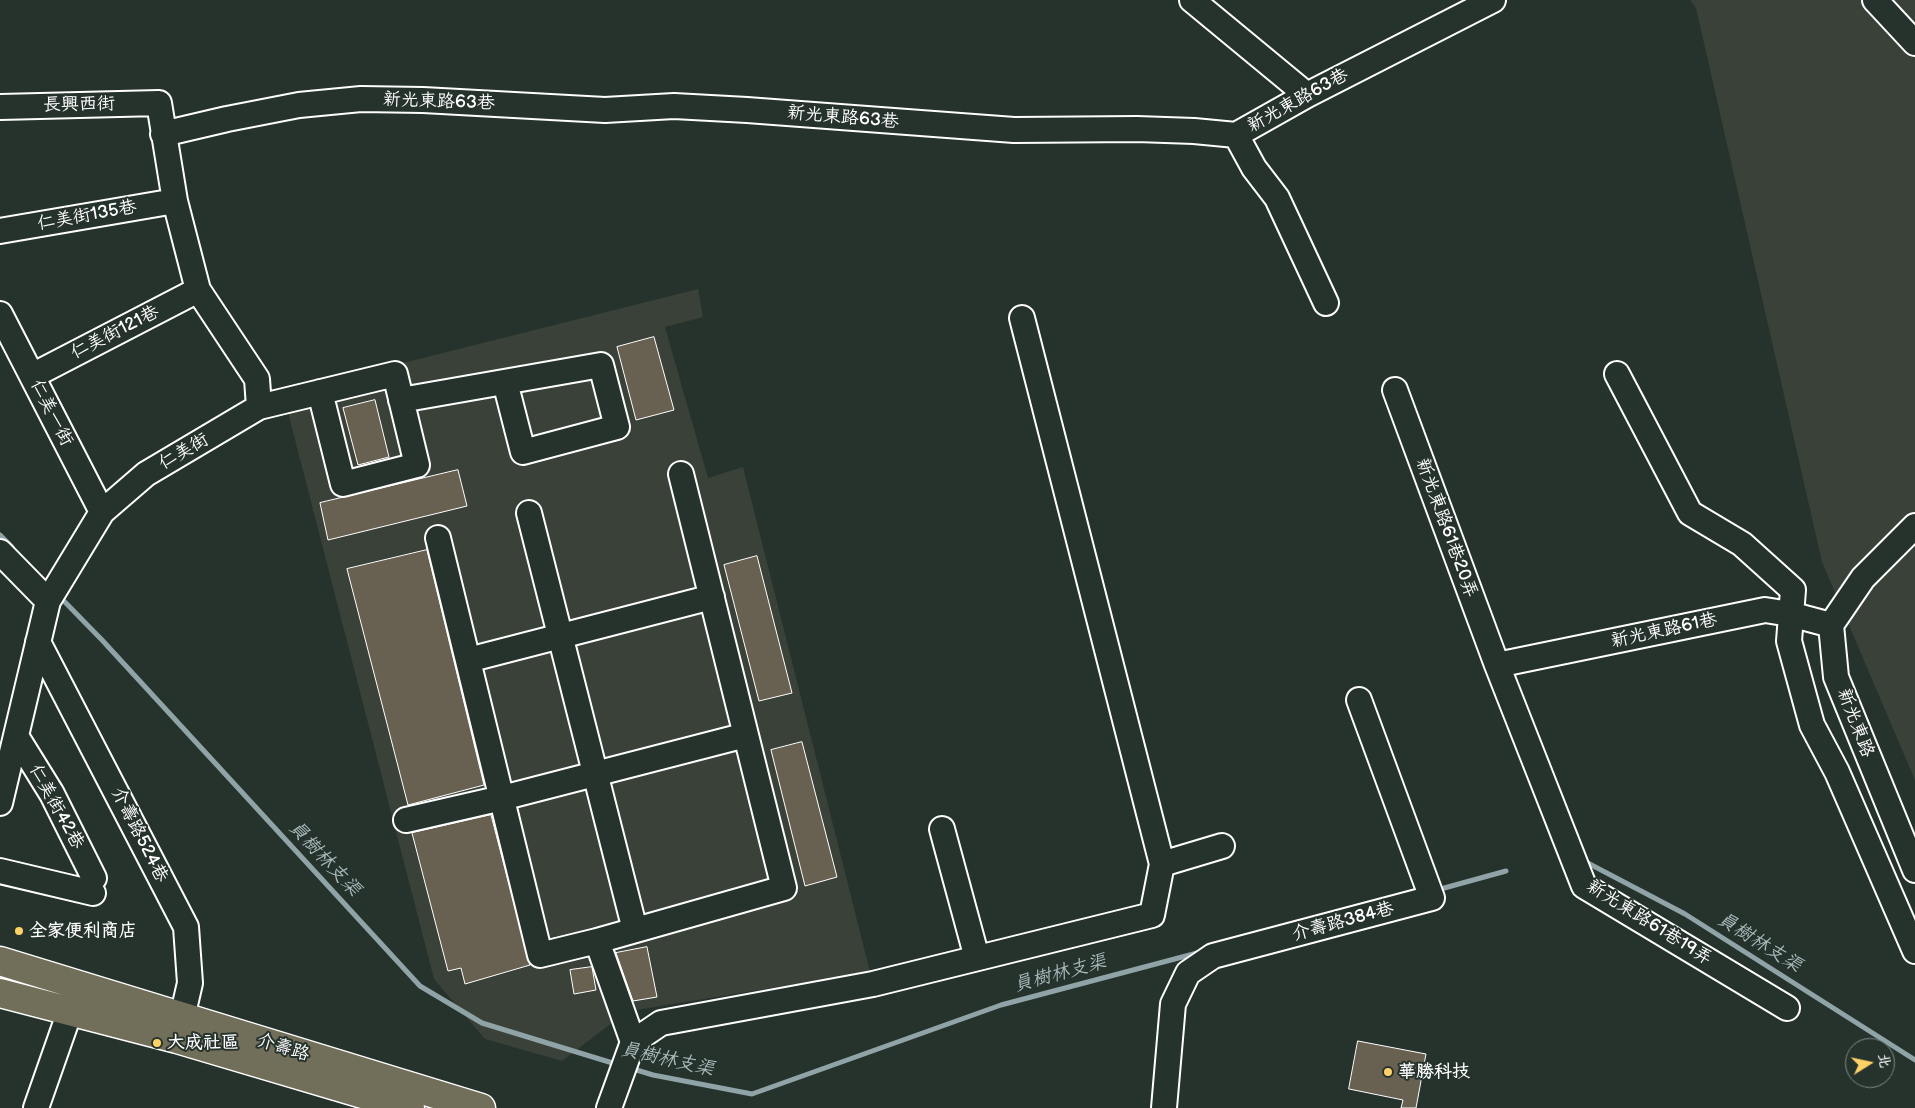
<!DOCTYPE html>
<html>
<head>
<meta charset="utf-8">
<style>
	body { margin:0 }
	#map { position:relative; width:1915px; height:1108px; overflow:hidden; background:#26332d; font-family:"Balsamiq Sans","LXGW WenKai TC",sans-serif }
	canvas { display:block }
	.north { position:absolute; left:1845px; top:1038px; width:50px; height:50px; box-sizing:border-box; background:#26332d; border:1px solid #7d8581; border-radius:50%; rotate:80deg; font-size:14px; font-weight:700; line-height:20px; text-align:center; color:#fff }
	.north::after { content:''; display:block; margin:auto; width:18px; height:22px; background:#ffd166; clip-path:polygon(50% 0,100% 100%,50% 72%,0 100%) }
</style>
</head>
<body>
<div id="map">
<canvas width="1915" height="1108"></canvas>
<div class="north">北</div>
</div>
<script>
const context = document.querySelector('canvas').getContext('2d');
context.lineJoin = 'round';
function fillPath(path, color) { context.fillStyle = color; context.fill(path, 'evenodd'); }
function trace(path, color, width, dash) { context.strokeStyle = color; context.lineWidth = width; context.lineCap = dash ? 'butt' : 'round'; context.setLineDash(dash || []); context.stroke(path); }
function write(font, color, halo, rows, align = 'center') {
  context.font = font + ' "Balsamiq Sans","LXGW WenKai TC",sans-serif'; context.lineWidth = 4; context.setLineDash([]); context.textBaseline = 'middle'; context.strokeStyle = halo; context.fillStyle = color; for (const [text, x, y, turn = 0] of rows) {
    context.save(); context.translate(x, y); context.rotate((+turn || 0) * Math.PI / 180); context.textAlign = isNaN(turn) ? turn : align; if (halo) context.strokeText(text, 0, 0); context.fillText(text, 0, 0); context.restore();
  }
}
const built = new Path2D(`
	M1690,0H1915V780L1822,562L1696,8Z
	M698,289L703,317L665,327L708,478L743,467L870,972L636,1010L622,1015L562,1061L485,1039L434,979L283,393Z`);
const stream = new Path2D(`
	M0,535L12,547
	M59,596L102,640L420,986L482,1023L619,1065
	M1582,860L1685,914L1915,1060
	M1437,890L1506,871
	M630,1068L653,1075L752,1094L1001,1005L1201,952`);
const building = new Path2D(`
	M654,337L674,410L636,420L617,347Z
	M375,400L389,457L358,465L343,408Z
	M458,470L467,506L328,540L320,503Z
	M427,550L484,785L408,805L347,569Z
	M757,556L792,693L759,701L724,565Z
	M802,742L837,877L805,886L771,750Z
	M491,815L530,965L465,984L461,968L448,971L412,833Z
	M647,947L657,997L633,1001L616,953Z
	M592,967L596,990L574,994L570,970Z
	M1358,1041L1426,1054L1416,1108H1401L1403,1100L1349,1089Z`);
const minor = new Path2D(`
	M1192,0L1307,95
	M1875,0L1915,43
	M0,107L159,103L175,201L198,290L257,379L259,407L146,474L102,512L48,601L0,803
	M163,134L227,119L299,105L361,99L423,100L605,110L674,106L747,110L1014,130L1137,129L1194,131L1236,135L1307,95L1493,0
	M1236,135L1254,168L1277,198L1326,303
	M0,231L175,201
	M0,314L102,512
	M1022,318L1162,864
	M1617,374L1690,513L1742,544L1793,590L1789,641L1812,725L1837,772L1915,951
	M32,376L198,290
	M1395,390L1497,665L1584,886L1787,1008
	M401,400L601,365L617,427L523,452L505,382
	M259,407L395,374L417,465L343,484L320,392
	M529,513L635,930
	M1915,526L1863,578L1831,625L1836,677L1915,870
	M438,538L540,955L597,941
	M0,552L48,601
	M38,642L186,927L190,983L178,1035
	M468,660L712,597
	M1497,665L1765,610L1790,614L1831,625
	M16,736L52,794L94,878
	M406,820L502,798L746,735
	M942,829L977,958
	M0,871L93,893
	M633,1042L597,941L784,888L681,474
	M36,1108L76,994
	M609,1108L633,1042L661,1023L873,984L1152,915L1162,864L1222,846
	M1164,1108L1173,1004L1188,973L1213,956L1432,898L1359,700`);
const major = new Path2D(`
	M0,961L481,1108
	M0,993L177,1039L410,1108`);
const markers = [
	[19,931,5,"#ffd166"],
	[157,1043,5,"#ffd166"],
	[1388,1072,5,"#ffd166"]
];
const streetNames = [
	["新光東路63巷",1298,101,-29],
	["新光東路63巷",439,102,2],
	["長興西街",79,105,-1],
	["新光東路63巷",843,118,5],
	["仁美街135巷",87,216,-10],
	["仁美街121巷",115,333,-27],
	["仁美一街",51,413,63],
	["仁美街",184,452,-30],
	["新光東路61巷20弄",1446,528,70],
	["新光東路61巷",1664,631,-12],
	["新光東路",1855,723,69],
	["仁美街42巷",56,807,61],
	["介壽路524巷",139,835,63],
	["介壽路384巷",1343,922,-15],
	["新光東路61巷19弄",1649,923,32],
	["介壽路",283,1048,17]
];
const poiNames = [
	["全家便利商店",29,931],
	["大成社區",167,1043],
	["華勝科技",1398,1072]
];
const waterNames = [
	["員樹林支渠",324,859,47],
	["員樹林支渠",1759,943,32],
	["員樹林支渠",1060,974,-15],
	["員樹林支渠",667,1060,13]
];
fillPath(built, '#3a4138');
trace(stream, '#90a4a7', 5);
fillPath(building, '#686151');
trace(building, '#fff', 1);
trace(minor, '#fff', 28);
trace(major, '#fff', 31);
trace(minor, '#26332d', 24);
trace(major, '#716e59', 28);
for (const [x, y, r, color] of markers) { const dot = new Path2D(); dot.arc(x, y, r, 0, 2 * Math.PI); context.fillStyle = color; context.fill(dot); trace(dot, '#26332d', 2); }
write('18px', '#fff', '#26332d', streetNames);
write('bold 18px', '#fff', '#26332d', poiNames, 'left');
write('italic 19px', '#acbbbd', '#26332d', waterNames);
</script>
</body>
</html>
